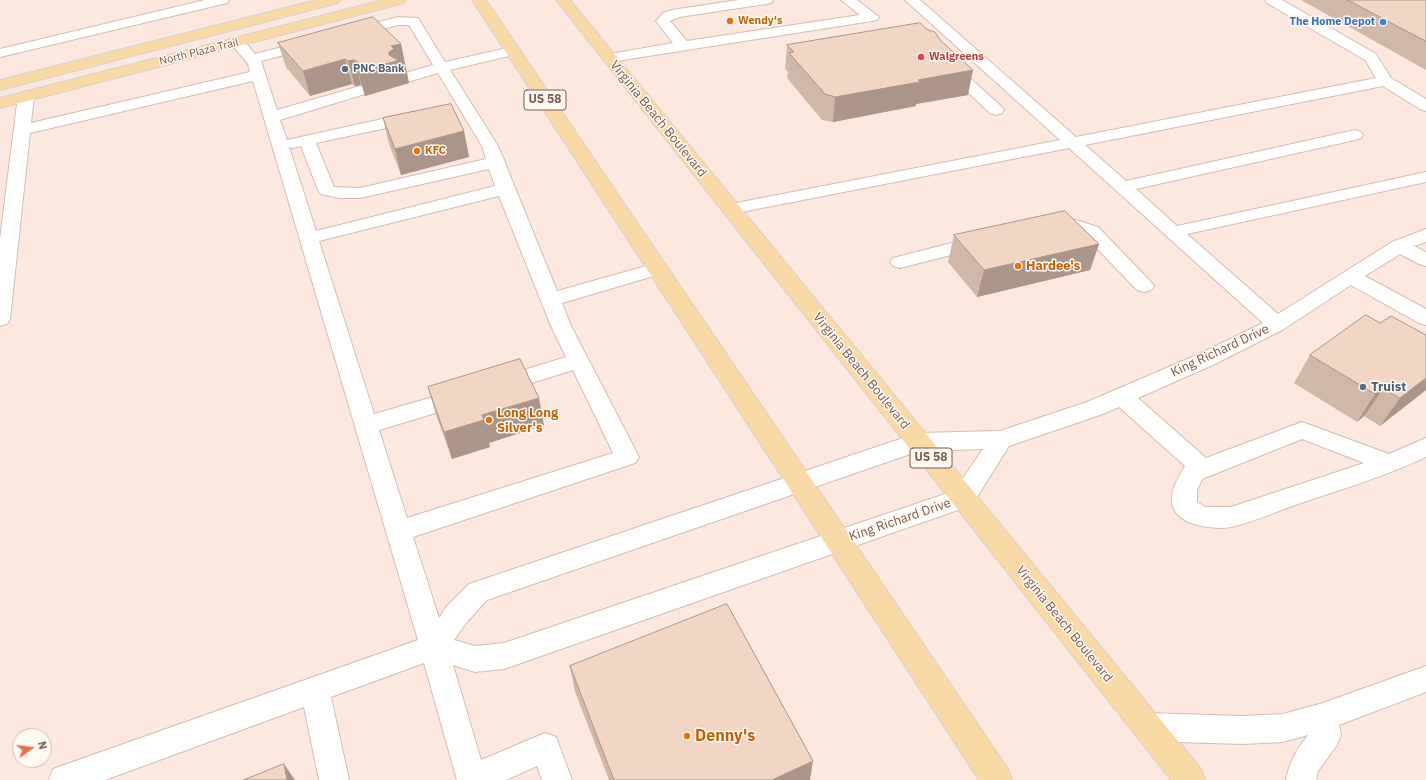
<!DOCTYPE html>
<html>
<head>
<meta charset="utf-8">
<style>
	body { margin:0 }
	#map { position:relative; width:1426px; height:780px; overflow:hidden; background:#fdf6ec; font-family:"IBM Plex Sans",sans-serif }
	canvas { display:block }
	.north { position:absolute; left:12px; top:728px; width:40px; height:40px; box-sizing:border-box; background:#fffaf3; border:1px solid #cabbb1; border-radius:50%; rotate:76deg; font-size:11px; font-weight:700; line-height:16px; text-align:center; color:#7a5c4d }
	.north::after { content:''; display:block; margin:auto; width:14px; height:18px; background:#e76f51; clip-path:polygon(50% 0,100% 100%,50% 72%,0 100%) }
</style>
</head>
<body>
<div id="map">
<canvas width="1426" height="780"></canvas>
<div class="north">N</div>
</div>
<script>
const context = document.querySelector('canvas').getContext('2d');
context.lineJoin = 'round';
function fillPath(path, color) { context.fillStyle = color; context.fill(path, 'evenodd'); }
function trace(path, color, width, dash) { context.strokeStyle = color; context.lineWidth = width; context.lineCap = dash ? 'butt' : 'round'; context.setLineDash(dash || []); context.stroke(path); }
function write(font, color, halo, rows, align = 'center') {
  context.font = font + ' "IBM Plex Sans",sans-serif'; context.lineWidth = 3; context.setLineDash([]); context.textBaseline = 'middle'; context.strokeStyle = halo; context.fillStyle = color; for (const [text, x, y, turn = 0] of rows) {
    context.save(); context.translate(x, y); context.rotate((+turn || 0) * Math.PI / 180); context.textAlign = isNaN(turn) ? turn : align; if (halo) context.strokeText(text, 0, 0); context.fillText(text, 0, 0); context.restore();
  }
}
const commercial = new Path2D(`
	M0,0H1426V780H0ZM20,736H44V760H20Z`);
const minor = new Path2D(`
	M205,0H229L227,3L0,57V49Z
	M739,0H773L771,3L766,4L679,17L670,21L687,41L860,15L841,0H857L879,17L877,20L872,21L610,62L605,61L603,58L605,55L610,54L673,43L656,21L663,13L672,10Z
	M905,0H920L1076,137L1376,78L1365,60L1267,3L1265,0H1282L1376,54L1391,78L1426,99V111L1420,109L1383,86L1085,145L1126,181L1355,130L1361,132L1363,135L1361,138L1355,140L1136,189L1177,226L1426,172V182L1187,234L1278,314L1392,242L1426,229V242L1414,246L1426,252V266L1419,264L1400,254L1365,276L1426,309V325L1419,323L1351,285L1284,329L1215,364L1138,398L1206,458L1302,422L1389,454L1426,438V457C1384,477 1339,490 1295,505C1276,512 1250,523 1231,527C1215,530 1178,526 1173,506C1169,492 1178,478 1185,466L1119,407L1103,414L1009,446L972,505L504,669L475,672L453,665L481,760L545,733L556,737L572,780H542L537,766L506,780H457L424,663L331,697L349,780H319L304,707L105,780H49L53,769L64,765L418,640L253,81L30,133L10,319L7,324L0,326V239L18,96L21,93L26,91L31,93L34,96L31,123L250,72L248,64L230,42L232,39C243,36 248,46 255,54L310,40L315,41L317,44L315,47L261,61L277,110L360,86L365,88L368,91L365,94L280,120L287,140L414,112L420,114L422,117L420,120L414,122L316,143L334,187L360,188L486,159L482,146L438,73L404,83L399,81L396,78L399,75L433,65L409,25H398L353,37L348,36L346,33L348,30L398,17L418,18L445,62L512,47L517,48L519,51L517,54L450,70L498,146L505,162V163L557,291L657,263L664,265L667,269L664,273L562,303L571,326L639,457L635,463L413,537L439,618L447,606L469,584L918,433L1000,431L1087,402L1199,354L1263,323L1069,148L731,214L725,213L722,209L725,205L731,204L1060,140ZM301,146L318,190L321,194L339,198H360L489,169L495,186L316,231L289,147L293,148ZM499,196L551,326L566,357L492,380L489,385L492,390L500,393L573,370L613,453L407,518L379,430L469,403L472,397L469,391L461,389L374,414L319,241ZM1302,439L1364,463L1231,507H1205L1197,502V490L1202,479ZM983,449L954,491L504,643L475,646L454,640L467,622L487,600L919,451Z
	M948,62L953,63L1002,107L1004,110L1002,113L996,115L990,113L943,69L941,66L943,63Z
	M1054,220H1076L1098,227L1151,282L1154,286L1151,290L1144,292L1137,290L1084,235C1071,230 1061,232 1048,229L1045,225L1048,221Z
	M979,236L986,238L988,242L986,246L900,268L893,266L890,262L893,258Z
	M1426,666V692L1339,725L1341,735L1337,745L1318,771L1316,780H1286C1290,760 1296,751 1308,735L1283,742L1242,744L1147,741L1137,737L1132,727L1137,717L1147,713L1242,716L1283,714L1323,703Z`);
const major = new Path2D(`
	M317,0H340L338,3L0,90V80Z
	M383,0H406L404,3L0,108V98Z
	M472,0H486L1008,769L1012,780H979Z
	M556,0H570L1201,769L1205,780H1171Z`);
const wall = new Path2D(`
	M1301,0H1426V70Z
	M278,43L401,44L406,68L409,83L365,96L362,85H361L355,86L352,84L310,96L286,67Z
	M787,45L968,95L916,104V106L833,122L822,120L787,78L788,72L785,69Z
	M383,118L464,131L469,157L401,175L389,144Z
	M954,235L1099,244L1090,270L977,297L948,262Z
	M1380,323L1426,335V390L1380,426L1364,416L1357,422L1294,383L1310,355Z
	M428,387L544,425L489,443L490,447L452,459L436,415Z
	M570,666L810,780H609L575,692Z`);
const shadedWall = new Path2D(`
	M401,44L406,68L409,83L365,96L358,72L389,55V52L391,46Z
	M345,59L352,84L310,96L303,71Z
	M354,60L361,85L355,86L348,61Z
	M973,70L968,95L916,104V106L833,122L835,97L918,80Z
	M464,131L469,157L401,175L395,149Z
	M1099,244L1090,270L977,297L984,270Z
	M1426,378V390L1380,426L1400,398Z
	M1383,389L1364,416L1357,422L1375,394Z
	M539,398L544,425L489,443L490,447L452,459L444,432L482,415Z
	M813,761L810,780H772Z
	M284,764L295,780H287Z`);
const building = new Path2D(`
	M1348,0H1426V41Z
	M373,17L401,44L391,46L394,49L389,52V55L398,60L403,59L358,72L362,65L354,60L348,61L345,59L303,71L278,43Z
	M920,23L928,30L935,32L940,40L973,70L918,80L920,82L835,97L825,94L789,53L794,52L787,45Z
	M451,104L464,131L395,149L383,118Z
	M1065,211L1099,244L984,270L954,235Z
	M1366,315L1380,323L1391,316L1426,335V378L1400,398L1383,389L1375,394L1310,355Z
	M520,359L539,398L482,415L484,420L444,432L428,387Z
	M727,604L813,761L772,780H614L570,666Z
	M284,764L287,780H244Z`);
const markers = [
	[730,21,4,"#e8710a"],
	[1383,22,4,"#3f7fe0"],
	[921,57,4,"#e0444e"],
	[345,69,4,"#5c6f8a"],
	[417,151,4,"#e8710a"],
	[1018,266,4,"#e8710a"],
	[1363,387,4,"#5c6f8a"],
	[489,420,4,"#e8710a"],
	[687,736,4,"#e8710a"]
];
const farFoodnames = [
	["Wendy's",738,21],
	["KFC",425,151]
];
const farShopnames = [
	["The Home Depot",1375,22]
];
const farStreetnames = [
	["North Plaza Trail",199,52,-14]
];
const farHealthnames = [
	["Walgreens",929,57]
];
const farServicenames = [
	["PNC Bank",353,69]
];
const shields = [
	[545,100,42],
	[931,458,42]
];
const shieldNames = [
	["US 58",545,100],
	["US 58",931,458]
];
const streetNames = [
	["Virginia Beach Boulevard",658,119,51],
	["King Richard Drive",1220,351,-25],
	["Virginia Beach Boulevard",861,371,51],
	["King Richard Drive",900,520,-19],
	["Virginia Beach Boulevard",1064,624,51]
];
const foodNames = [
	["Hardee's",1026,266],
	["Long Long",497,413],
	["Silver's",497,428]
];
const serviceNames = [
	["Truist",1371,387]
];
const nearFoodnames = [
	["Denny's",695,736]
];
fillPath(commercial, '#fde8e0');
trace(minor, '#d1beb0', 2);
trace(major, '#dad1cd', 2);
fillPath(minor, '#fff');
fillPath(major, '#fbd9a5');
fillPath(wall, '#d1b7a8');
fillPath(shadedWall, '#aa9588');
fillPath(building, '#f3d5c3');
trace(building, '#aa9588', 1);
for (const [x, y, r, color] of markers) { const dot = new Path2D(); dot.arc(x, y, r, 0, 2 * Math.PI); context.fillStyle = color; context.fill(dot); trace(dot, '#fffaf3', 1.5); }
write('bold 11px', '#c56008', '#fffaf3', farFoodnames, 'left');
write('bold 11px', '#366cbe', '#fffaf3', farShopnames, 'right');
write('11px', '#7a5c4d', '#fffaf3', farStreetnames);
write('bold 11px', '#be3a42', '#fffaf3', farHealthnames, 'left');
write('bold 11px', '#4e5e75', '#fffaf3', farServicenames, 'left');
for (const [x, y, w] of shields) { const box = new Path2D(); box.roundRect(x - w / 2, y - 10, w, 20, 3); context.fillStyle = '#fffaf3'; context.fill(box); trace(box, '#7a5c4d', 1); }
write('bold 12px', '#7a5c4d', null, shieldNames);
write('13px', '#7a5c4d', '#fffaf3', streetNames);
write('bold 13px', '#c56008', '#fffaf3', foodNames, 'left');
write('bold 13px', '#4e5e75', '#fffaf3', serviceNames, 'left');
write('bold 16px', '#c56008', '#fffaf3', nearFoodnames, 'left');
</script>
</body>
</html>
